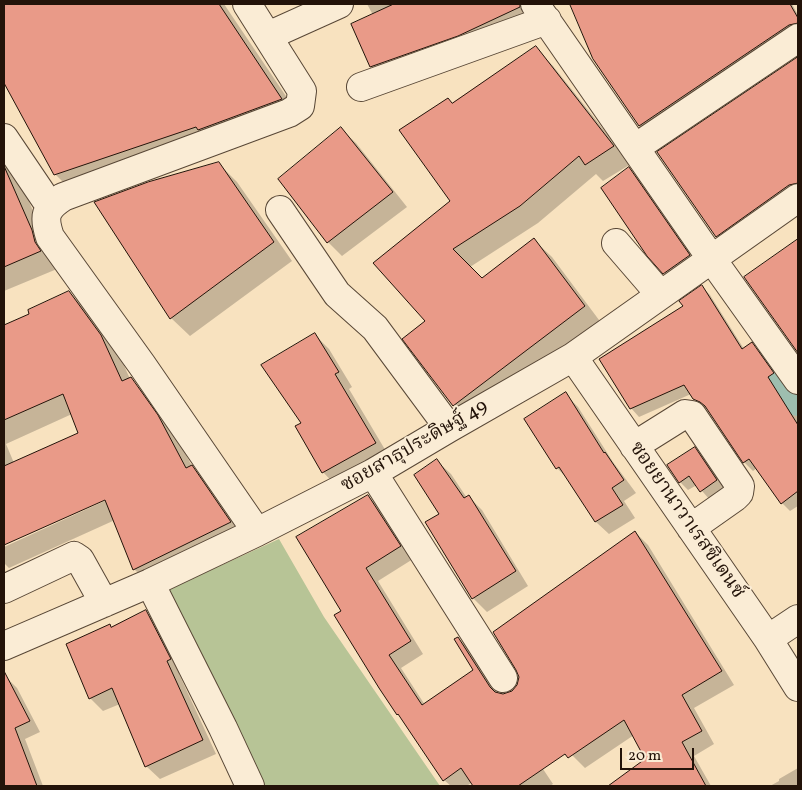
<!DOCTYPE html>
<html>
<head>
<meta charset="utf-8">
<style>
	body { margin:0 }
	#map { position:relative; width:802px; height:790px; overflow:hidden; background:#f8e2bf; font-family:Vollkorn,serif }
	canvas { display:block }
	.frame { position:absolute; inset:0; border:5px solid #231309; pointer-events:none }
	.scale { position:absolute; left:620px; top:748px; width:74px; height:22px; box-sizing:border-box; border:2px solid #231309; border-top:0; padding-left:6px; font-size:15px; line-height:18px; white-space:nowrap; color:#231309; -webkit-text-stroke:4px #faecd5; paint-order:stroke }
</style>
</head>
<body>
<div id="map">
<canvas width="802" height="790"></canvas>
<div class="frame"></div>
<div class="scale">20 m</div>
</div>
<script>
const context = document.querySelector('canvas').getContext('2d');
context.lineJoin = 'round';
function fillPath(path, color) { context.fillStyle = color; context.fill(path, 'evenodd'); }
function trace(path, color, width, dash) { context.strokeStyle = color; context.lineWidth = width; context.lineCap = dash ? 'butt' : 'round'; context.setLineDash(dash || []); context.stroke(path); }
function write(font, color, halo, rows, align = 'center') {
  context.font = font + ' Vollkorn,"Noto Serif Thai",serif'; context.lineWidth = 4; context.setLineDash([]); context.textBaseline = 'middle'; context.strokeStyle = halo; context.fillStyle = color; for (const [text, x, y, turn = 0] of rows) {
    context.save(); context.translate(x, y); context.rotate((+turn || 0) * Math.PI / 180); context.textAlign = isNaN(turn) ? turn : align; if (halo) context.strokeText(text, 0, 0); context.fillText(text, 0, 0); context.restore();
  }
}
const green = new Path2D(`
	M279,539L324,617L440,786H258L165,591Z`);
const shadow = new Path2D(`
	M4,4H224L300,117L74,193L55,174L4,81Z
	M367,4H522L532,24L387,83L371,66L373,15Z
	M572,4H709L716,20L740,4H792L798,15V30L647,132L640,126L594,59Z
	M535,48L553,66L631,164L603,181L596,174L538,223L470,267L482,280L534,240L552,257L602,324L471,423L454,405L404,339L427,322L451,201L452,104Z
	M798,61V190L722,242L717,236L659,152Z
	M341,129L356,143L407,207L342,256L328,242Z
	M4,141L57,269L4,291Z
	M218,163L237,182L292,261L190,336L171,318Z
	M629,168L643,183L704,270L679,288L648,255Z
	M798,241V351L745,277Z
	M702,287L710,295L744,349L751,344L760,352L791,395L798,397V506L790,511L782,503L757,468L753,471L744,462L708,409L703,407L691,394L639,417L631,408L684,307Z
	M69,292L87,310L119,354L130,379L148,396L175,434L193,468L209,484L248,540L152,586L134,569L115,520L9,568L4,563V547L111,498L110,496L4,544V327L31,314ZM72,414L80,434L14,463L6,444Z
	M315,335L329,349L352,387L349,389L390,458L337,487L323,472L303,423Z
	M565,394L578,407L613,462L636,493L624,501L635,518L609,534L596,522L568,479L557,468Z
	M695,449L703,457L725,489L709,499L697,485L688,490L680,482Z
	M437,461L451,474L467,498L469,497L482,510L528,586L487,612L473,598L441,514Z
	M368,496L381,509L413,559L378,581L423,654L401,668L425,705L474,670L458,638L471,651L498,694L503,695L512,692L635,532L648,545L734,685L694,708L714,744L694,756L711,786H610L647,759L634,735L585,768L572,755L544,716L519,733L553,784L550,786H475L472,782L467,786H451L444,780L405,722L398,714L343,611Z
	M146,612L159,625L183,673L179,674L216,754L160,779L146,766L120,704L103,711L90,698L112,628Z
	M6,677L17,688L40,732L25,739L43,786H4V678Z
	M798,768V786H770L779,781V779Z`);
const canal = new Path2D(`
	M771,361L798,403`);
const building = new Path2D(`
	M4,4H219L282,99L198,130L196,127L54,175L4,83Z
	M394,4H520V7L458,36L370,67L351,24Z
	M570,4H790L798,18V23L789,25L639,126L593,59Z
	M536,46L614,146L585,165L579,156L520,206L453,249L482,278L534,238L585,306L453,406L402,339L425,321L373,263L450,201L399,130L448,98L452,103Z
	M798,57V183L789,185L716,237L657,152Z
	M341,127L393,192L327,243L278,179Z
	M219,162L274,242L170,319L94,202L148,182Z
	M4,166L32,230L35,242L41,251L4,267Z
	M629,167L690,255L663,274L647,256L601,188Z
	M798,239V353L744,277Z
	M702,285L742,349L752,342L774,373L768,377L798,425V491L781,504L749,459L743,463L705,406L700,402L693,399L684,385L630,409L599,359L683,306L679,301Z
	M69,291L101,335L122,381L131,377L158,415L186,468L192,465L231,522L133,570L105,500L4,545V466L78,433L63,394L4,420V325L29,314L28,310Z
	M315,333L339,372L335,374L376,443L322,473L295,426L301,423L261,365Z
	M566,392L604,453L605,452L624,480L612,488L623,505L595,522L559,467L556,469L524,419Z
	M695,447L717,480L700,492L689,476L679,483L667,465Z
	M437,459L464,498L469,495L516,571L472,599L425,522L439,514L414,475Z
	M368,495L401,546L366,568L411,641L389,655L422,705L473,670L454,639L458,637L490,687L495,692L503,694L512,691L517,685L519,677L516,670L493,632L635,531L722,671L682,695L702,731L682,742L706,786H608L645,759L624,720L568,758L565,754L518,786H473L461,768L443,781L398,714L397,715L379,688L334,615L341,611L296,537Z
	M146,610L171,659L167,661L203,740L145,767L112,688L89,699L66,644L110,624L111,627Z
	M4,671L30,721L15,728L37,786H4Z`);
const minor = new Path2D(`
	M247,4L302,91L300,106L289,113L63,197C45,209 43,216 50,237L142,365L257,532
	M535,4L711,258L798,380
	M268,36L339,4
	M361,87L547,20
	M4,138L50,206
	M635,148L798,38
	M280,210L337,294L375,328L449,428
	M616,243L660,294
	M573,357L768,639L798,687
	M634,446L685,414L692,415L740,486L739,493L735,497L691,528
	M373,473L503,678
	M150,583L223,728L250,786
	M4,589L74,556L80,560L104,603
	M768,639L798,619
	M4,646L150,583L257,532L373,473L449,428L573,357L798,198`);
const streetNames = [
	["ซอยสาธุประดิษฐ์ 49",415,447,-30],
	["ซอยยานาวาเรสซิเดนซ์",686,521,55]
];
fillPath(green, '#b7c496');
fillPath(shadow, '#0003');
trace(canal, '#9ebeaf', 26);
fillPath(building, '#e99a88');
trace(building, '#231309', 1);
trace(minor, '#584736', 30);
trace(minor, '#faecd5', 28);
write('20px', '#231309', '#faecd5', streetNames);
</script>
</body>
</html>
